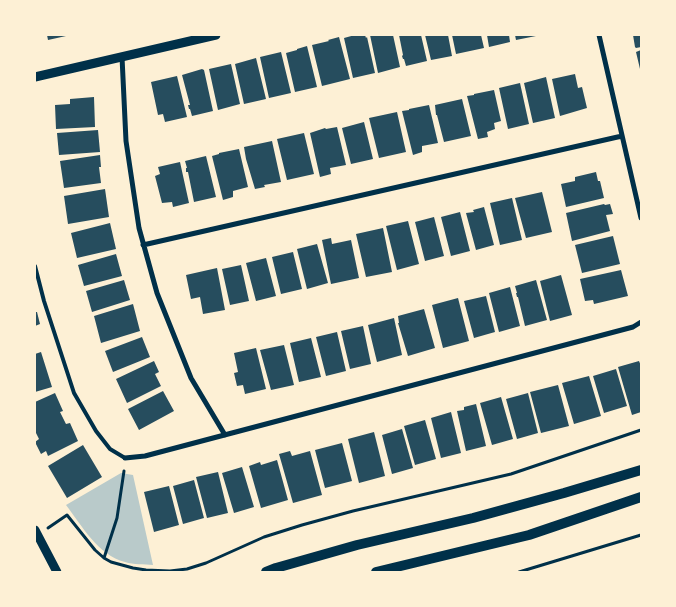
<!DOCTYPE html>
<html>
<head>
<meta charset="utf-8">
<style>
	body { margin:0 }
	#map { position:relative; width:676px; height:607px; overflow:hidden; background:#fdf0d5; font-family:"PT Sans Narrow",sans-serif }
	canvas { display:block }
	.frame { position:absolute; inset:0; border:36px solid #fdf0d5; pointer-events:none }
</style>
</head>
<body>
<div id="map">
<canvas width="676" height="607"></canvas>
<div class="frame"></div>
</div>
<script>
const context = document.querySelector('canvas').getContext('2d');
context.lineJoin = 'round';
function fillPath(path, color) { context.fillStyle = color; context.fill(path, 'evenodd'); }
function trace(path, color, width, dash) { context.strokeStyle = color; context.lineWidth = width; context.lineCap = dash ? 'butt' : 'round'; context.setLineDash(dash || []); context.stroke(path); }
const green = new Path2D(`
	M121,473L133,475L153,565C144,564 134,565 125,562C98,555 82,526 66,505Z`);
const building = new Path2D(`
	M47,35H66V36L48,40Z
	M355,35H365L366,38L367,37L375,73L353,78L344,38Z
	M370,35H393L400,67L378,73Z
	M399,35H421L427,61L406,66L404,59H403L402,56L403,55Z
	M425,35H448L452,56L431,60Z
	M452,35H481L484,48L456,54Z
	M487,35H509L510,42L489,47Z
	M515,35H536V36L516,40Z
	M633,35H641V47L636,48L635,47Z
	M339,37L350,79L322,86L312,45L329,41L328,40Z
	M307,46L317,87L295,92L286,53L297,50V49Z
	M641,50V69H640L636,52Z
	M281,52L291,93L269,98L260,57Z
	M256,58L266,99L244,104L235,64Z
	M231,64L240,104L218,110L209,69Z
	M202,69L204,70L213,111L192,116L190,109H189L188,105H190L182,75Z
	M575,74L578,88L582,87L587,108L560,116L552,79Z
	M177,76L187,117L165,122L163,114L158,115L151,82Z
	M546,77L555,118L533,123L524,83Z
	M520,83L529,124L508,129L499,88Z
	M494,90L501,121L494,123L495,129L487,132L488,137L478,139L467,96L474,95V94Z
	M94,97L95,127L56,129L55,105L70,104V99Z
	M462,99L471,136L444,142L437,115H436L435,105Z
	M429,105L438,143L422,146V152L413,155L402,111L409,110V109Z
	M397,112L406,152L379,158L369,118Z
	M364,122L373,159L351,164L342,128Z
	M337,127L346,165L330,168L331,174L320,177L310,133L325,128L326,129Z
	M98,130L100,152L59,155L57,133Z
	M304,133L314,174L287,180L277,139Z
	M272,141L281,182L264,185L265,187L255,189L246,159L244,147Z
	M239,149L248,187L233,191V197L223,200L212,156L219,154V153Z
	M100,155L101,167H99L101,183L64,188L60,161Z
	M206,156L216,197L194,202L188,172H186V168H187L185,161Z
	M180,162L189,203L173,207L172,202L162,203L155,176L160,174L158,167Z
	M596,172L598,181H600L604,198L566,207L561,184L575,181V177Z
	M105,189L109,217L68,224L64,196Z
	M542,192L552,232L526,238L515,198Z
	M512,198L522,240L500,245L490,203Z
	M604,204L605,205L610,204L613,214L606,215L610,231L572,241L566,213Z
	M484,207L494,245L476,250L466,213L474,212L473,210Z
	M460,212L470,251L451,256L441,217Z
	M434,217L444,256L425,261L415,222Z
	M408,221L419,264L397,270L386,226Z
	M110,223L116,249L77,258L71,233Z
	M383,228L392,272L366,277L356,234Z
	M613,236L620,264L582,273L575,245Z
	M331,238L332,244L351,240L359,278L331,284L322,240Z
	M317,244L328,283L307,289L297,249Z
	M293,252L302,289L281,294L272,257Z
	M116,254L122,276L84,286L78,265Z
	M266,258L276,296L256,301L246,263Z
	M241,265L249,301L230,305L222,269Z
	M217,268L225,310L203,314L200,297L191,299L186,275Z
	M621,270L628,296L594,304L593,300L585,301L580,279Z
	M561,275L572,315L550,321L540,281Z
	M124,280L130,300L92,312L86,291Z
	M536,280L547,320L525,326L518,297H517L516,293H517L515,286Z
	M510,287L520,326L499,332L489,293Z
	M486,296L495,332L474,338L464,301Z
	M458,298L469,341L443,348L432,305Z
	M133,304L140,331L101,343L94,316Z
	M424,309L435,348L408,356L398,323H399L398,316Z
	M35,312H37L40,324L35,326Z
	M394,318L402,355L377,362L368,325Z
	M363,326L371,364L350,369L341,331Z
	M337,332L346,371L326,376L316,337Z
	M142,337L150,357L113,372L105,351Z
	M311,338L321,377L299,382L290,343Z
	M284,345L294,385L271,390L260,350Z
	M256,348L266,389L245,394L243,385L237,386L234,373L238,372L234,353Z
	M41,352L52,387L35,392V354Z
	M154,361L159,372L155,374L161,386L127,403L116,379Z
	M639,361L641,366V412L632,415L618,367Z
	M616,369L627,406L604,413L593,376Z
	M589,376L601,416L574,424L562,383Z
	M558,385L569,426L541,433L530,392Z
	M163,391L174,411L139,430L128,409Z
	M55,393L63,411L60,412L66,424L70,423L78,441L48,456L46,451L41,454L35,442L39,439L35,431V402Z
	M528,393L538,433L517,439L506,399Z
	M501,397L513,439L492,445L480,403Z
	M476,404L486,446L466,451L457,411L464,410V407Z
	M451,412L461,453L441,458L431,418Z
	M425,420L436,459L415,465L404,426Z
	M402,429L413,468L392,474L382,435Z
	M374,432L385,476L359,483L348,439Z
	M342,443L352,481L325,488L315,450Z
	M83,445L102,477L67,498L48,466Z
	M290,451L292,456L310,451L322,495L293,503L279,454Z
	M277,460L288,500L261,508L249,466L260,462L261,465Z
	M242,467L254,507L234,513L222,473Z
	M218,472L228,513L207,518L196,477Z
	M194,480L204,518L183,524L173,486Z
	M169,486L179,525L154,532L144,492Z`);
const path = new Path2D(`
	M48,528L67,515L95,550L104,558L111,562L133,568L146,570L170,571L187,569L206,563L264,537L302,525L353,511L511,474L641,430
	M104,558L117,518L124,471
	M519,572L641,535`);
const service = new Path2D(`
	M35,266L44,301L74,393L96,431L110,449L125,458`);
const minor = new Path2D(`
	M599,35L641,218
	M122,57L126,141L139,228L157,293L191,378L225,435
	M143,245L622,136
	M125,458L145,456L633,327L641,322`);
const tertiary = new Path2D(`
	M35,77L216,35
	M35,530L57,572`);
const secondary = new Path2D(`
	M266,572L276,568L357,545L473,518L564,493L641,470
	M376,572L529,535L641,497`);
fillPath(green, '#b9caca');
fillPath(building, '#264d5e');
trace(path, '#003049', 3);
trace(service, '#003049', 4);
trace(minor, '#003049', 5);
trace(tertiary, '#003049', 9);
trace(secondary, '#003049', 10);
</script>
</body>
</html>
